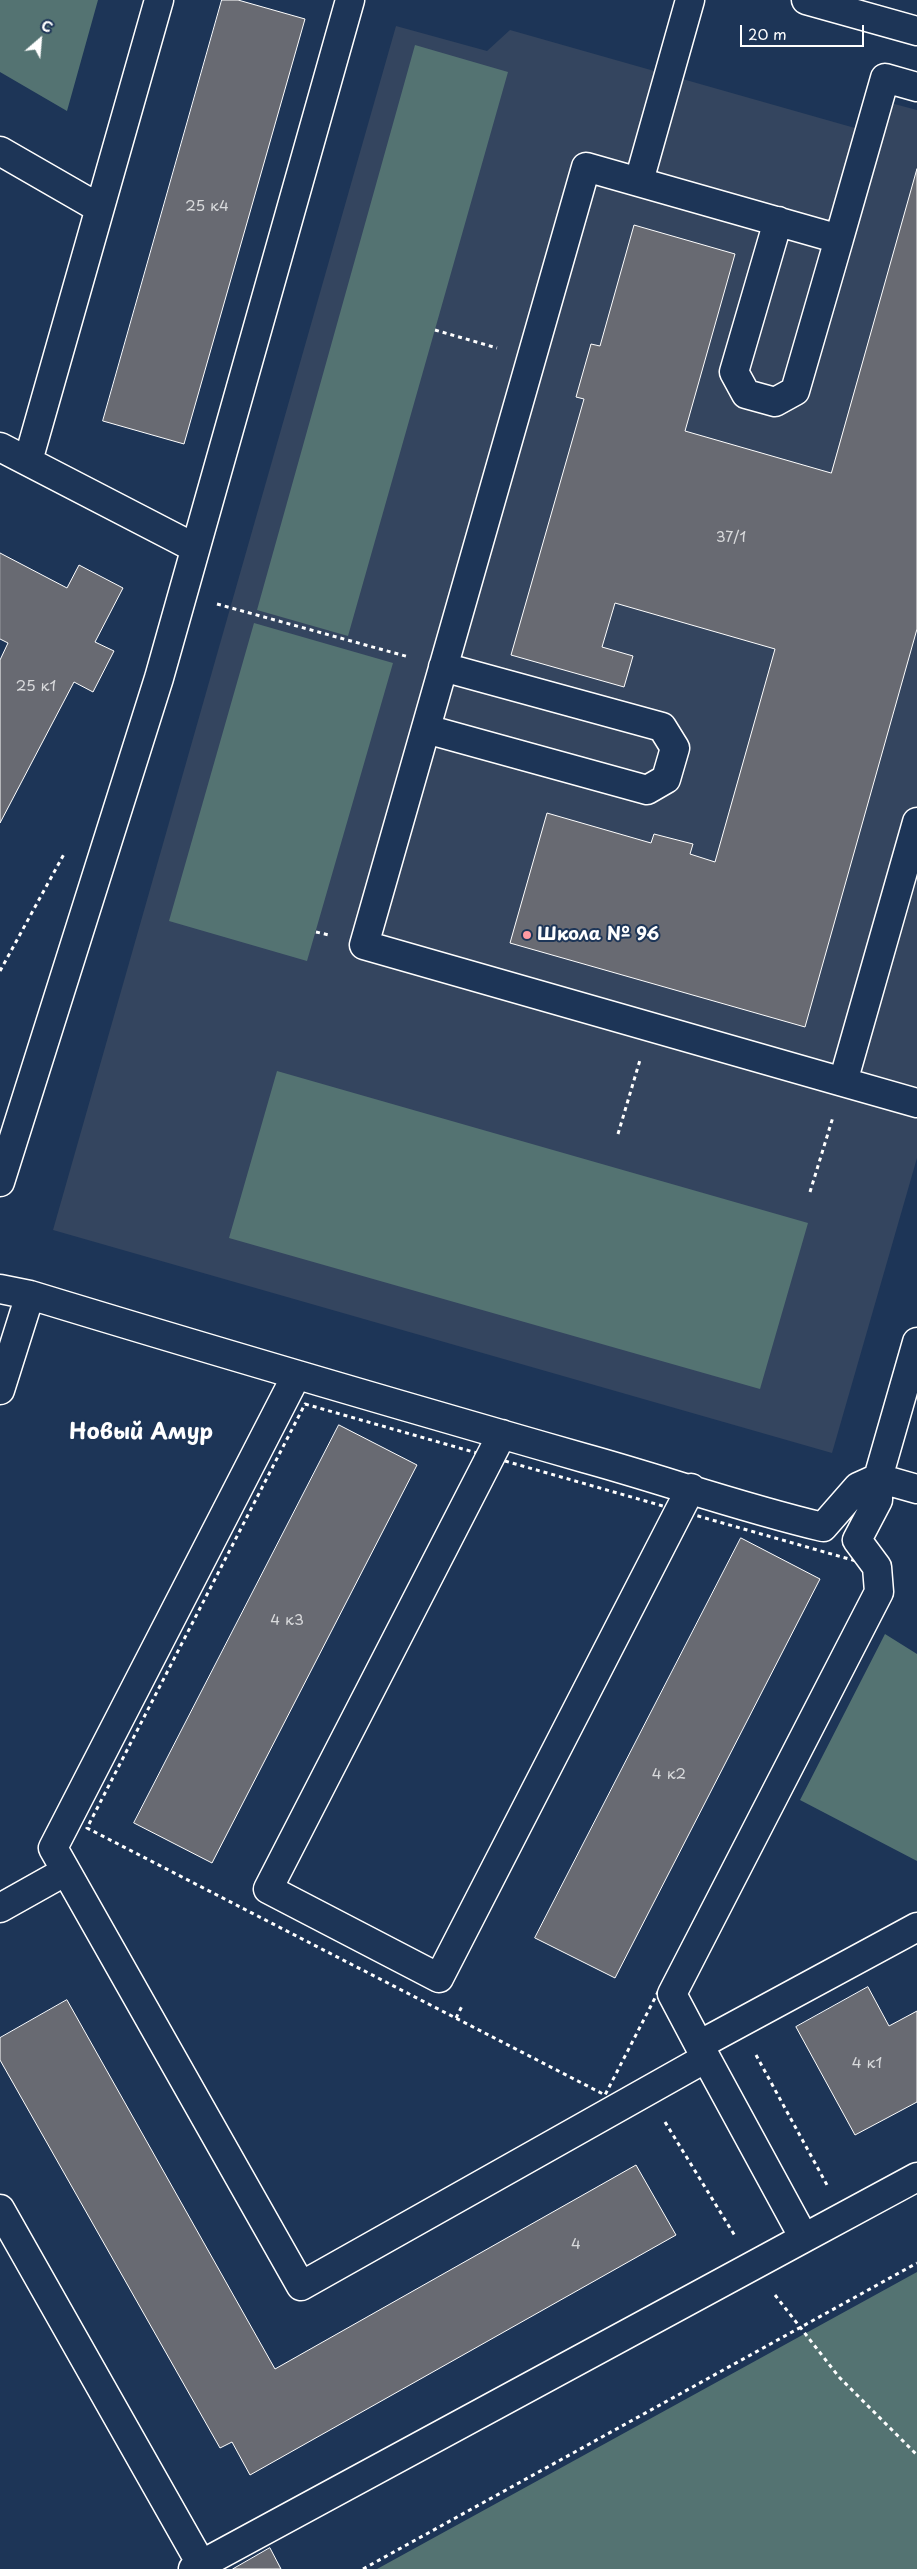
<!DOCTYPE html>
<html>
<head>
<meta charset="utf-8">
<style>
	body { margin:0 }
	#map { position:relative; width:917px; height:2569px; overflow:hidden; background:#1d3557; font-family:"Playpen Sans",sans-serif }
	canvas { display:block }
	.north { position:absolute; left:15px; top:15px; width:50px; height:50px; -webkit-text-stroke:4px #1d3557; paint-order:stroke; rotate:27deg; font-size:14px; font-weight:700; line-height:20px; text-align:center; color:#fff }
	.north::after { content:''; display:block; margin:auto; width:18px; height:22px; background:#fff; clip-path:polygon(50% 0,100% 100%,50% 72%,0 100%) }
	.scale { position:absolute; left:740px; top:25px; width:124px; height:22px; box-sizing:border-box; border:2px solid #fff; border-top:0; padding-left:6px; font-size:15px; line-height:18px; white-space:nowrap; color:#fff; -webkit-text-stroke:4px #1d3557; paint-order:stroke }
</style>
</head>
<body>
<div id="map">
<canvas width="917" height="2569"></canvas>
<div class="north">С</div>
<div class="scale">20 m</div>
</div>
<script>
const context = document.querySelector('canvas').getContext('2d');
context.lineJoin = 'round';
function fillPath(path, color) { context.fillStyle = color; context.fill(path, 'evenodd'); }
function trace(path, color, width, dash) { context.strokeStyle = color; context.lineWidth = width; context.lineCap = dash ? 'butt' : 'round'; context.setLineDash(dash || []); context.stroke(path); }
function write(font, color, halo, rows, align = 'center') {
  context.font = font + ' "Playpen Sans",sans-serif'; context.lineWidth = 4; context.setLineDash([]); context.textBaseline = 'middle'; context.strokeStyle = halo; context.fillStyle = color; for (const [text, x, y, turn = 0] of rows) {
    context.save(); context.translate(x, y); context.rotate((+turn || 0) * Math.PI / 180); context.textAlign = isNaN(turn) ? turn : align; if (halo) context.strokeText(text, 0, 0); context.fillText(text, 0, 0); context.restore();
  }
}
const built = new Path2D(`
	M396,26L487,51L510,30L869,132L883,101L917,110V1158L832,1453L53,1230Z`);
const green = new Path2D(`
	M0,0H98L67,111L0,72Z
	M415,45L508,72L348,636L257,610Z
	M254,623L393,663L307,961L169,921Z
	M277,1071L808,1223L760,1389L229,1238Z
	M885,1634L917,1654V1861L800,1800Z
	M917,2272V2569H377Z`);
const building = new Path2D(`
	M222,0H238L305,19L184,444L103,421Z
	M917,169V629L805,1027L510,943L547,813L651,843L654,834L693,844L690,854L715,862L775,649L615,603L602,647L633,656L624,687L511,655L584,399L576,397L591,344L600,346L634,225L735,254L685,431L831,473Z
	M0,553L67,588L79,565L123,588L95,642L114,651L93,692L74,682L0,823V660L8,643L0,639Z
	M339,1425L417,1465L212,1863L134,1823Z
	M741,1538L820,1579L615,1978L535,1938Z
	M868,1987L889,2026L917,2011V2102L855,2135L796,2027Z
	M67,2000L275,2369L636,2165L676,2235L250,2475L232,2442L220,2448L0,2060V2038Z
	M270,2548L281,2569H233Z`);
const path = new Path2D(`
	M435,330L497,348
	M217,604L409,657
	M316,932L329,935
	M0,971L64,854
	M618,1134L640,1060
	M810,1192L833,1117
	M305,1404L877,1567L605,2095L87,1828Z
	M456,2018L462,2006
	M756,2055L827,2185
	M665,2122L735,2236
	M775,2295L839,2377L917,2455
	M363,2569L917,2263`);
const minor = new Path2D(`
	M806,0L917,31
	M917,87L885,78L839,239L586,167L364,945L843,1082L917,822
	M0,151L99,208
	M639,181L690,0
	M778,221L734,372L746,394L775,402L795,391L839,239
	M0,447L195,548
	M28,461L159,0
	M426,729L647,790L666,779L675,748L662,727L443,667
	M843,1082L917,1103
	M0,1182L159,678L350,0
	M0,1289L30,1295C214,1351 399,1405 584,1458C664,1480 742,1508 823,1527L858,1487L878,1478L917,1489
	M296,1376L53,1848L301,2286L706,2058
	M0,1390L30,1295
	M502,1434L268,1889L439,1978L691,1488
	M0,1908L66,1871
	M917,1927L699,2045L804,2238L917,2177
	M699,2045L672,1994L879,1592L877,1567L857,1540L878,1500V1478L917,1342
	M0,2209L201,2564
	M193,2569L804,2238`);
const markers = [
	[527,935,5,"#ff9aa2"]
];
const numberNames = [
	["25 к4",207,207],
	["37/1",731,538],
	["25 к1",36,687],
	["4 к3",287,1621],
	["4 к2",669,1775],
	["4 к1",867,2064],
	["4",576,2245]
];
const poiNames = [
	["Школа № 96",537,935]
];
const districtNames = [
	["Новый Амур",141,1433]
];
fillPath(built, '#34455f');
fillPath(green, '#547372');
fillPath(building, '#686a72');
trace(building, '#fff', 1);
trace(minor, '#fff', 31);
trace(path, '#fff', 3, [4, 4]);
trace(minor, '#1d3557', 28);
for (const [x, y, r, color] of markers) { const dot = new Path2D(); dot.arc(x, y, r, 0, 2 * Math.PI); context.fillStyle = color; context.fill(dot); trace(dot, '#1d3557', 2); }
write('15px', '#d9dadc', null, numberNames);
write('bold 18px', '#fff', '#1d3557', poiNames, 'left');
write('bold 22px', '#fff', '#1d3557', districtNames);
</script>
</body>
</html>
